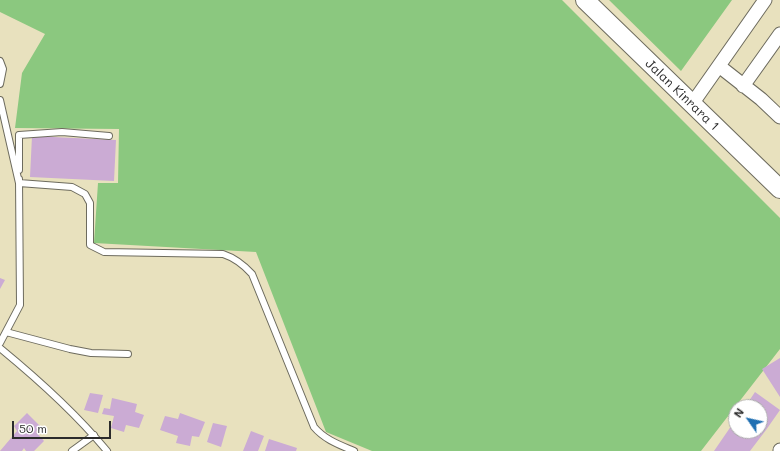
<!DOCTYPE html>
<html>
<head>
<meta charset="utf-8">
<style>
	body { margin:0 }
	#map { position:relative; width:780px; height:451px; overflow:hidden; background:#e8e1be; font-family:Mali,sans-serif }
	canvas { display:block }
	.north { position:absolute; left:728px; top:399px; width:40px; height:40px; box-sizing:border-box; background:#fff; border:1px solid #aaa; border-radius:50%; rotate:304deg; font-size:11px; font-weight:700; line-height:16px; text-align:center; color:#2b2b2b }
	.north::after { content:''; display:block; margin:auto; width:14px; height:18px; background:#1f6fb2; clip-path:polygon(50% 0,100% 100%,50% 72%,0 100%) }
	.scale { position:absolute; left:12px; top:421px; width:99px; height:18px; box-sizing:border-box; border:2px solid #2b2b2b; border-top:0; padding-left:5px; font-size:12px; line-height:14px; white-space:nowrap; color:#2b2b2b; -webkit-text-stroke:3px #fff; paint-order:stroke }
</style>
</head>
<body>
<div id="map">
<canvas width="780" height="451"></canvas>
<div class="north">N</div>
<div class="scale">50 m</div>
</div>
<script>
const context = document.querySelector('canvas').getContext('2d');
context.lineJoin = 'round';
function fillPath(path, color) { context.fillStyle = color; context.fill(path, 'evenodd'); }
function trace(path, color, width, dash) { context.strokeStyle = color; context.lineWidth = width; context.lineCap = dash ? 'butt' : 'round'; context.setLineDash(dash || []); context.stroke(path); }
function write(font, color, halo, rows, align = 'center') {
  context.font = font + ' Mali,sans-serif'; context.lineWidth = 3.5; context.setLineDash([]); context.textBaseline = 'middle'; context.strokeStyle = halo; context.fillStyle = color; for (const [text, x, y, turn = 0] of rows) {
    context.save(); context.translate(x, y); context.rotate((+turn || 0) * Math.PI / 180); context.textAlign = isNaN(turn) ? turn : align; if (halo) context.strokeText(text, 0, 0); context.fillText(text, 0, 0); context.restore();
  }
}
const green = new Path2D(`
	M0,0H562L780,218V349L701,451H372L326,432L256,252L94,243L98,183H118L119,129L15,128L22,73L45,34L0,12Z
	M609,0H732L681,71Z`);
const building = new Path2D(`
	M32,136L116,140L114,181L30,177Z
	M0,278L5,280L0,289Z
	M780,358V397L762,369Z
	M755,392L780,410L766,430L750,451H714L736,419V431H760V407H745Z
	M90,393L103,395L98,413L84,410Z
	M112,398L137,404L135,412L144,415L139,428L126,425L124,432L111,428L114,416L102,414L104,408L110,409Z
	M27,413L41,427L36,432L44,441L34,451H26L24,448L22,451H0L17,431L14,426Z
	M180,413L205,422L199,437L192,436L190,446L176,443L178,436L160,430L165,416L178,419Z
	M213,423L227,426L221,447L207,442Z
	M251,431L264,436L258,451H243Z
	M269,439L297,448L296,451H265Z`);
const lane = new Path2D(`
	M0,61L3,69L0,84
	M0,100L19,183L72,187L85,194L90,203V245L104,252L223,254C235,258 243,264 252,274L314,427C325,440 340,445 354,451
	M19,170V135L62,132L109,136
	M6,332L70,349L91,353L128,354
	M0,343L20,305L19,179
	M0,348C39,380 75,412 107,451
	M72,451L94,435`);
const street = new Path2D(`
	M719,66L761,99L780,117
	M743,86L780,34
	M692,104L765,0
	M780,451V450`);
const secondary = new Path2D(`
	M585,0L780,189`);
const streetNames = [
	["Jalan Kinrara 1",682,95,44]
];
fillPath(green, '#8bc87f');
fillPath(building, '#cbabd4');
trace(lane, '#6d6b5e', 8);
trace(street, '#6d6b5e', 15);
trace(secondary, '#6d6b5e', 20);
trace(lane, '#fff', 6);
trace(street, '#fff', 13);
trace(secondary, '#fff', 18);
write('13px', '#2b2b2b', '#fff', streetNames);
</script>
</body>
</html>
